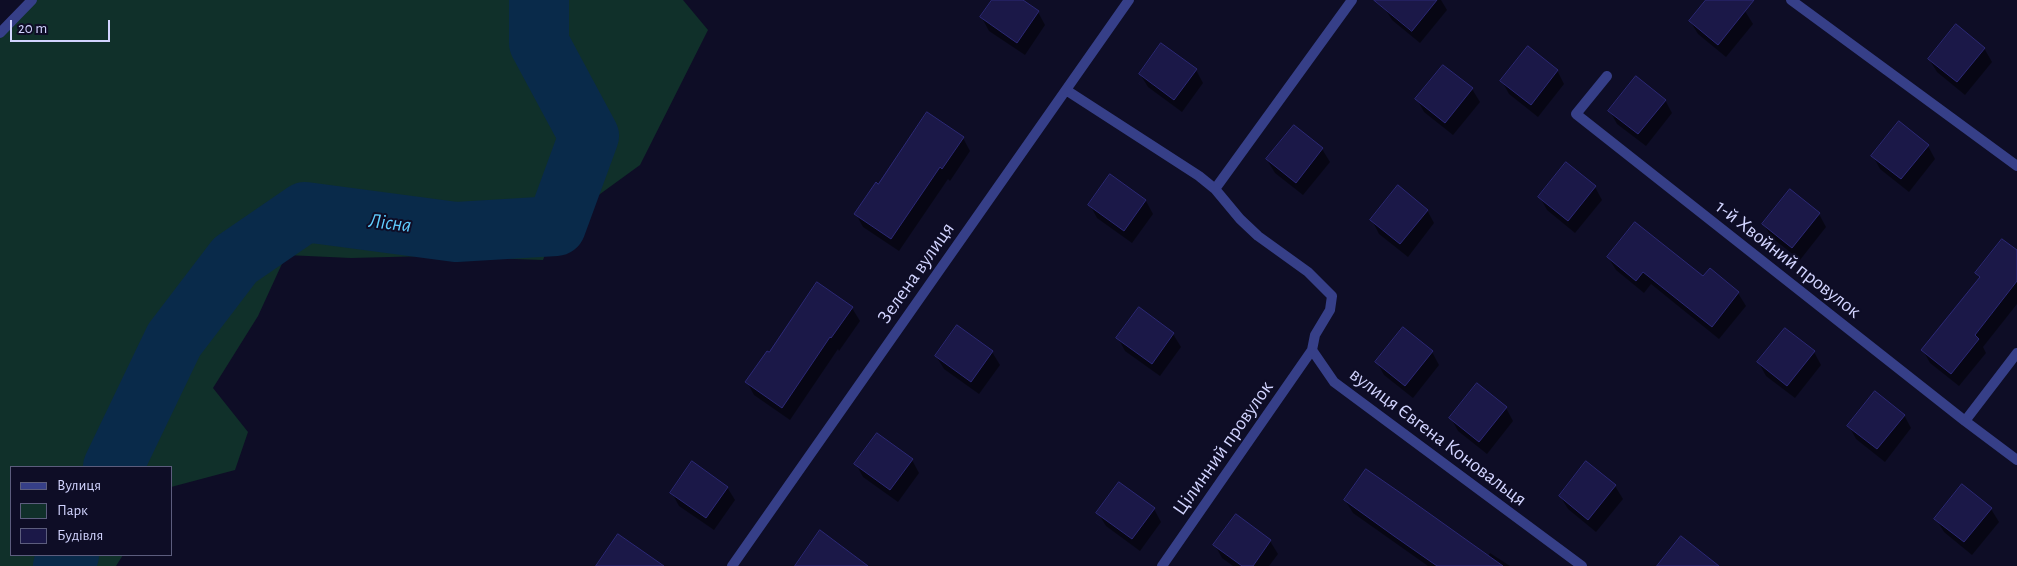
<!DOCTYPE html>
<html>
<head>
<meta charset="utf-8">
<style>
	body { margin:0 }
	#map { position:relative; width:2017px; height:566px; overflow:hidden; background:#0e0d26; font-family:"Alegreya Sans",sans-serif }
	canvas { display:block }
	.legend { position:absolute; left:10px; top:466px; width:162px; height:90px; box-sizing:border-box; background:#0e0d26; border:1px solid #5c5d7d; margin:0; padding:6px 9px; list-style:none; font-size:15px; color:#d2d4ff }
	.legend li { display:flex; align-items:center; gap:10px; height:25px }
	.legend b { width:25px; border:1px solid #5c5d7d }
	.scale { position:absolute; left:10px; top:20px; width:100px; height:22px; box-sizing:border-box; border:2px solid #d2d4ff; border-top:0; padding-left:6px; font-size:15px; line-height:18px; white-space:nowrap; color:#d2d4ff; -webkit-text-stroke:4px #0e0d26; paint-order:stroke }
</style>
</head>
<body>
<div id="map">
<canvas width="2017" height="566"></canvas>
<ul class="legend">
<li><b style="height:6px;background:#363f88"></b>Вулиця</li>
<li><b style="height:14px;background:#10302a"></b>Парк</li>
<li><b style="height:14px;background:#1b1848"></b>Будівля</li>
</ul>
<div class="scale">20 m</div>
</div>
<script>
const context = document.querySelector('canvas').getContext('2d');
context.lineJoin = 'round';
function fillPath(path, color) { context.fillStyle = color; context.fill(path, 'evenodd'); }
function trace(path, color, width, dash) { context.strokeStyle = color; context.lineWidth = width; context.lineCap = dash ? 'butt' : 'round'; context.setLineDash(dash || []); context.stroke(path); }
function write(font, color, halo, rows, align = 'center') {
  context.font = font + ' "Alegreya Sans",sans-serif'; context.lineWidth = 4; context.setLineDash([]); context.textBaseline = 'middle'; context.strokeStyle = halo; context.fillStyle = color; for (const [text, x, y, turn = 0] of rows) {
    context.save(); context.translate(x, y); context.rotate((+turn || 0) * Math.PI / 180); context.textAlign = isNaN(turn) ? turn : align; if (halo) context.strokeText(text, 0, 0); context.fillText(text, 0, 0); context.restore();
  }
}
const green = new Path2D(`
	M32,0H683L708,30L640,165L556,226L543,260L428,256L351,258L286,255L258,316L213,388L248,432L235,470L171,487V467H11V555H123L116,566H0V33Z`);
const shadow = new Path2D(`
	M994,0H1020L1038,12L1045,25L1025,55L989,31L982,18Z
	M1390,0H1441L1447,10L1420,43L1392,20L1384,7Z
	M1707,0H1732L1745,11L1753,24L1726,57L1698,34L1690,21Z
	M1984,48L1992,62L1965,95L1937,72L1929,59Z
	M1196,70L1203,83L1182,112L1148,87L1140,74Z
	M1557,70L1564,84L1538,117L1509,94L1502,81Z
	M1472,89L1480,102L1453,135L1424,112L1417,99Z
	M1665,100L1672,113L1646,146L1617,124L1610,111Z
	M1294,126L1322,149L1330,162L1303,195L1275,173L1267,160Z
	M963,138L970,151L950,181L948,179L899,251L863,227L856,214L879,186Z
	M1928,146L1935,159L1909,192L1880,169L1873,156Z
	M1595,187L1602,200L1575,233L1547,210L1540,197Z
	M1146,201L1153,214L1132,243L1097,218L1090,205Z
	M1427,210L1434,223L1408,257L1379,234L1372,220Z
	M1819,214L1826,227L1800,260L1771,237L1764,224Z
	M2017,252V304L1983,347L1986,353L1959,386L1930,363L1923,350L1980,279L1976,274Z
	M1608,257L1703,278L1738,293L1746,306L1719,339L1651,284L1644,293L1616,270Z
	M852,308L860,321L839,351L838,349L790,420L754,395L747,382L769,354Z
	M1139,309L1173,334L1181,347L1160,376L1125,351L1118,338Z
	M992,352L1000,365L979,394L944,369L936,356Z
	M1432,352L1439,365L1413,398L1384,375L1377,362Z
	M1814,352L1821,365L1795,398L1766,376L1759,363Z
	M1506,408L1513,421L1487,454L1458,431L1451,418Z
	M1904,415L1911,428L1885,462L1856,439L1849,426Z
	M912,460L919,473L898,502L863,477L856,464Z
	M1615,486L1623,499L1596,532L1568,509L1560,496Z
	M727,487L735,500L714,530L679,506L672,493Z
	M1345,500L1488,556L1490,553L1510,566H1428L1353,513Z
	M1154,509L1161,522L1140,551L1106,526L1098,513Z
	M1991,509L1999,522L1972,555L1944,532L1936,519Z
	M1236,516L1270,541L1278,554L1269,566H1233L1222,558L1215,545Z`);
const river = new Path2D(`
	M113,467L174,340L235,260L305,212L456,232L556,226L589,136L539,43V0
	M63,566L69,555`);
const building = new Path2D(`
	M992,0H1023L1039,11L1017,43L980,17Z
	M1374,0H1437L1412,31Z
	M1706,0H1754L1718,45L1689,21Z
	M1956,24L1985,48L1957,82L1928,59Z
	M1161,43L1197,69L1174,100L1139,74Z
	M1528,46L1558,70L1531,105L1500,81Z
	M1443,65L1473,88L1445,123L1415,99Z
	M1636,76L1666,100L1638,134L1608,111Z
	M927,112L964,137L942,169L940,167L891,239L854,214L876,182L878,184Z
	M1899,121L1929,145L1901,179L1871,156Z
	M1294,125L1323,148L1296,183L1266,159Z
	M1566,162L1596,186L1568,221L1538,197Z
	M1110,174L1146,200L1124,231L1088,205Z
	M1398,185L1428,210L1400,244L1370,220Z
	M1790,189L1820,213L1792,248L1762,224Z
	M1635,222L1703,276L1710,268L1739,292L1712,327L1643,272L1636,281L1607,257Z
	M2002,239L2017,250V281L1975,335L1979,339L1951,374L1921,350L1980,277L1975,273Z
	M817,282L853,307L831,338L830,337L782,408L745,382L767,351L769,352Z
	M1139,307L1174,333L1152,364L1116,338Z
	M957,325L993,351L971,382L935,356Z
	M1403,327L1433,351L1405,386L1375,362Z
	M1785,328L1815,351L1787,386L1757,362Z
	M1477,383L1507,407L1479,442L1449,418Z
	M1875,391L1905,415L1877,449L1847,426Z
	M877,433L913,459L890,490L854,464Z
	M692,461L728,487L706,518L670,493Z
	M1586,461L1616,485L1588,520L1559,496Z
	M1366,469L1402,494L1503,566H1437L1394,536L1344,500Z
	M1119,482L1155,508L1132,539L1096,513Z
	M1962,484L1992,508L1964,542L1934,519Z
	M1236,514L1271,540L1253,566H1242L1213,545Z
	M820,530L868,566H795Z
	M618,534L664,566H596Z
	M1681,536L1719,566H1657Z`);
const street = new Path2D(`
	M1791,0L2017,166
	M0,33L32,0
	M1607,76L1576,114L1965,421L2017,460
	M1066,90L1199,176L1215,189L1240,219L1258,236L1308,272L1332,296L1330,310L1315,335L1312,350L1334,382L1582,566
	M1215,189L1352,0
	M1965,421L2017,353
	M732,566L1129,0
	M1162,566L1312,350`);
const streetNames = [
	["1-й Хвойний провулок",1788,259,38],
	["Зелена вулиця",916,273,-55],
	["вулиця Євгена Коновальця",1438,437,37],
	["Цілинний провулок",1223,448,-55]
];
const waterNames = [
	["Лісна",390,223,7]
];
fillPath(green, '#10302a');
fillPath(shadow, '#0007');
trace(river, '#092a4a', 60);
fillPath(building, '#1b1848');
trace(building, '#2c2976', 1);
trace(street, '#363f88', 10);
write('20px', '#d2d4ff', '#0e0d26', streetNames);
write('italic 21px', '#60ceff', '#0e0d26', waterNames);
</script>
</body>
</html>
